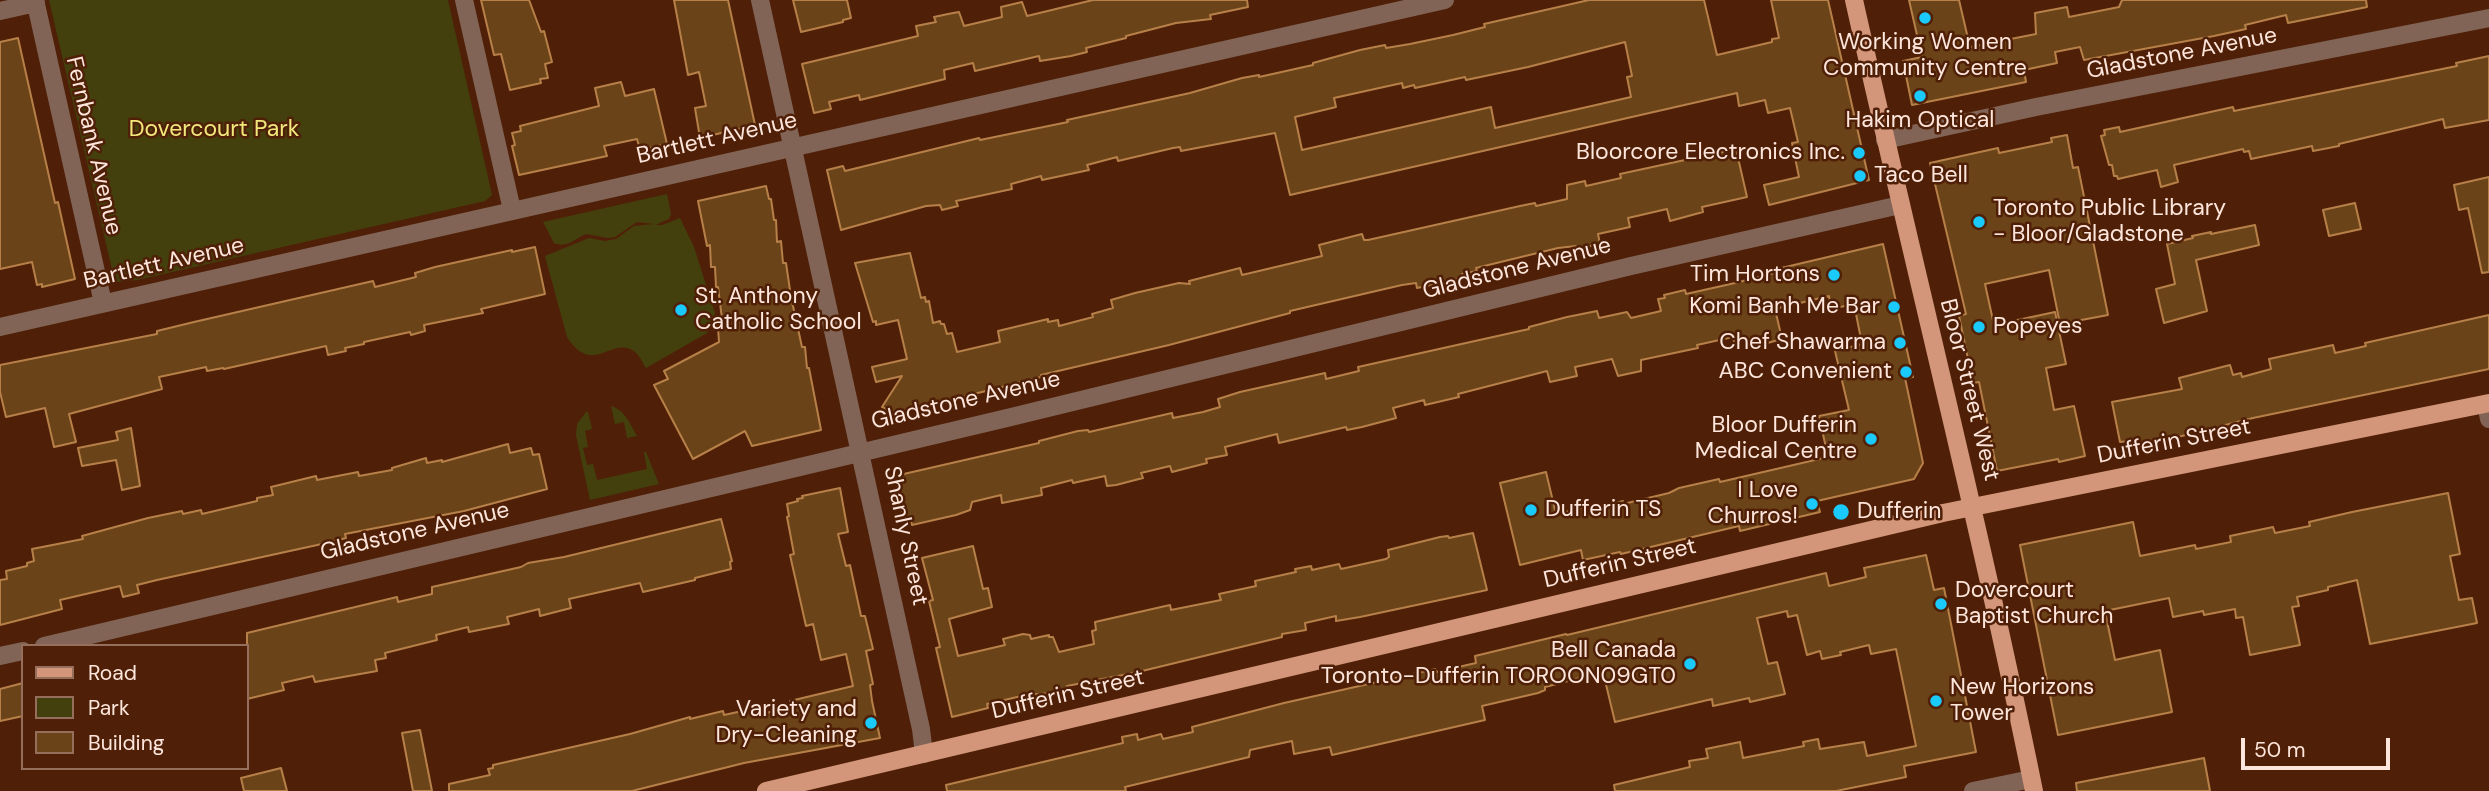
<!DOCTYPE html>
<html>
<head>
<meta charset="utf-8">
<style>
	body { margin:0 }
	#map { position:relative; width:2489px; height:791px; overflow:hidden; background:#4f2007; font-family:"DM Sans",sans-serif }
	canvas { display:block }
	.legend { position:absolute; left:21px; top:644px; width:228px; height:126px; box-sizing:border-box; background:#4f2007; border:2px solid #956f5c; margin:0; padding:9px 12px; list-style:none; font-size:21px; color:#fee6dc }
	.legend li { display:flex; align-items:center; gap:14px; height:35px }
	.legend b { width:35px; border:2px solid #956f5c }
	.scale { position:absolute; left:2241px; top:738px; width:149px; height:32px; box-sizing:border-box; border:4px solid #fee6dc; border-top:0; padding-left:9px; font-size:21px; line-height:24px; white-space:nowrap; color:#fee6dc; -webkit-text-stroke:5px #4f2007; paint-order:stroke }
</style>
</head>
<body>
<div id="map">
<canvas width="2489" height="791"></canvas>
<ul class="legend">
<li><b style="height:9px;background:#d4967a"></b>Road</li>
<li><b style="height:19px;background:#44400d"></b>Park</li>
<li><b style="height:19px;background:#6b4318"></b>Building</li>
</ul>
<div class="scale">50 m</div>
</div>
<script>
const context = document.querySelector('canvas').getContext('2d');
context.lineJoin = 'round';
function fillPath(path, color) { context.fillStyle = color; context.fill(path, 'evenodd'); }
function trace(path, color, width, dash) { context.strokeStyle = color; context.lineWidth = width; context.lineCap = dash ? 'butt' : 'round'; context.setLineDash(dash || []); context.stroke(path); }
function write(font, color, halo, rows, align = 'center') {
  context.font = font + ' "DM Sans",sans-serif'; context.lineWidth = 5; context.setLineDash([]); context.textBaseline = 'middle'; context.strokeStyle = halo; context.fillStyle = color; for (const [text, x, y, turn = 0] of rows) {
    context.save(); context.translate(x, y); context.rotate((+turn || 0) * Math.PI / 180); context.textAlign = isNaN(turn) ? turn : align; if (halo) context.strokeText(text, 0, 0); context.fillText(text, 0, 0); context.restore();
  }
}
const green = new Path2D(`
	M49,0H448L492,195L485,201L137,280L115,282Z
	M667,194L671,214L669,219L655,225H662L680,218L694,247L715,313L707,333L646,368C642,362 639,353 632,350C610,338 592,376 567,337L545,256L589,238L605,241L616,239L634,226L654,224L637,222L615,237L608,238L586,234C574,239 568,248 554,243L543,222Z
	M611,406C625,410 630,424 637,436L627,438L624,422L615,424Z
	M586,412H588L592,429L585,431L588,447L583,448L587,465L593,464L597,480L647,469L644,452H646L659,484L590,500L576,435L577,424Z`);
const building = new Path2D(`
	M481,0H529L541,32L544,31L552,62L545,64L548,78L540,79L541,83L510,90L501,54L494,55Z
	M674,0H728L755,125L700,138L695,108L706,106L699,72L688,75Z
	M793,0H847L851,18L843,20V22L801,32Z
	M1093,0H1247L1248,7L1210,15L1211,19L1176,23L1126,36V38L1086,48L1087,52L1071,56L1040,61L1039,56L975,71L973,63L944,70L945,79L860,100L859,95L829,102L831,109L814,113L802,64L918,36L916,26L936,22L934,17L948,14L959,12L964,26L1002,17L1001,7L1022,2L1027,16Z
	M1589,0H1704L1717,55L1772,42V39L1779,38L1771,0H1828L1869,180L1769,205L1764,185L1799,177L1792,143L1798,142L1790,108L1768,113L1765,100L1739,106L1737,93L1290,195L1275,133L1181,151L1180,147L1173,148L1118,161L1117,157L1087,165L1089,170L1042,180L1041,176L1011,184L1012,189L956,201L958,206L942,210L940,205L926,206L841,230L827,170L843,166L845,171L979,138L980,140L1068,122L1067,120L1190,93L1242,78L1259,75V77L1313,65V63L1360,50L1385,45L1386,48L1410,44L1453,35L1485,27L1484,24ZM1625,42L1632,76L1627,77L1631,97L1495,128L1491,107L1302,150L1295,117L1336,107L1334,98L1402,83L1403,88L1414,85L1415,88L1465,77L1466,80L1528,67Z
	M1909,0H1959L1970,47L2036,34L2035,13L2067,7L2069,17L2119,7L2122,0H2366L2367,7L2288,23L2286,15L2245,25L2246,29L2214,36L2084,60L2080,47L2055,52L2057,63L2024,70L2026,82L1912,105L1903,61L1922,57Z
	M18,38L55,203L58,202L75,279L42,287V284L37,285L32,262L0,269V42Z
	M2489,56V120L2445,128L2443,119L2339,144V146L2313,151L2312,146L2251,159L2249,151L2244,152L2243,149L2174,165L2178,182L2161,187L2157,170L2118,179L2117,176H2114L2112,165H2109L2101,136L2105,135L2104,130L2119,127L2120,132L2233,107L2234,111L2457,66L2456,63Z
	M621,82L625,96L654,89L667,144L640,150L637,139L604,146L607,156L519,175L512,146L515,145L512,133L521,131L520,126L599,106L595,88Z
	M2067,135L2073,168L2078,167L2108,315L2060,324L2049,270L1985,284L1994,325L2055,312L2066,364L2046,368L2054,410L2074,406L2085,456L2059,462L2058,459L1997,471L1979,382L1973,383L1959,316L1966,314L1930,163L1998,148L1999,153L2052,142L2051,138Z
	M1736,149L1747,197L1702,207L1703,212L1670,221L1667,209L1628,218L1630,227L1598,234L1600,244L1577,249L1576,246L1558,248L1476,268L1477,271L1462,274L1463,277L1446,282L1417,288L1416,283L1402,285L1290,311V313L1169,345L1041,375V377L895,414L882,407L902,376L876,382L872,367L907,359L898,320L876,325V321L873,322L855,263L910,253L921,298L925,297L926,302L929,301L933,323L940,321L941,324H944L947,334L952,333L957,352L1000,342L998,331L1048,319V322L1058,320L1059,326L1093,317L1092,314L1113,308L1111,300L1135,293L1179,283L1190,284L1189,281L1240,268L1242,275L1322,256L1319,245L1362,234L1364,240H1368L1520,206L1535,203L1536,206L1567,199V185L1585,181L1586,186L1621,178L1620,174Z
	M2489,177V272L2482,273L2468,208L2459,210L2454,185Z
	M766,186L769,199H771L774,220H776L777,242L781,241L783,263H786L791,297L802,347H805L807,368H809L821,430L752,446L745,431L693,459L654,385L668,379L664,371L719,342L718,328L722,319L718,287H716L715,267H711L710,245L707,246L698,201Z
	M2355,203L2361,229L2329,236L2323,210Z
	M2255,225L2259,245L2196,260L2207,311L2164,323L2156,289L2175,284L2167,244L2193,238L2192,236L2211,232V234Z
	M1883,244L1913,377L1905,378L1923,463L1914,479L1817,501L1820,512L1740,531L1739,526L1621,554L1620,552L1583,560L1581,550L1520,565L1500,483L1546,472L1556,514L1595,505L1596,508L1623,501V504L1669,493L1679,488L1719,479L1720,482L1828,457L1819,416L1849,410L1835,351L1862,344L1854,304L1831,309L1829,296L1775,309L1782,339L1760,345L1758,336L1734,342L1733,337L1697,345L1698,348L1641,360V371L1618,376L1612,359L1575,367L1577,376L1550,382L1547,371L1458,394L1459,397L1425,405L1424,400L1393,408L1396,418L1362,427L1347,430L1346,427L1279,443L1277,434L1225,447L1227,455L1206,459L1207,463L1172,472L1170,466L1141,473L1143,478L1116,485L1107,486L1105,476L1073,483L1072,480L1041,488L1042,495L1002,503L1001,495L972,502L970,510L956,515L912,525L910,518L904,520L895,476L1039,443V441L1078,431L1088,430L1089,432L1172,413L1173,418L1203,412L1220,407L1218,399L1240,392L1325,373L1326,379L1359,371L1358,367L1529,329V327L1567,317L1597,311L1599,318L1627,312L1631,318L1661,311L1658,299L1665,298L1664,295L1685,290L1686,294L1735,283L1778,272L1777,269Z
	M535,247L545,294L481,309L483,313L424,325L425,331L411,335L410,332L364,342V344L345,348L346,351L328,355L326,346L224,369L223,368L207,371L206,367L159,377L162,389L69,414L76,442L54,447L45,408L6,417L0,392V365L157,334V331L194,322L373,281L375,287L416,277L415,273L435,267L512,250V252Z
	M2489,315V369L2253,418L2154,443V441L2130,445L2129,441L2120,442L2112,402L2182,389L2179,378L2230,365L2233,375L2241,373L2242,377L2271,369L2269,359L2333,345L2335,353L2366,346L2365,343Z
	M131,428L140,486L122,490L116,460L82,466L78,448L118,440L116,432Z
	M508,444L510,453L531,448L533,455L539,454L547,489L464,511L345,534L346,538L331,542L157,580L137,585L139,593L123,597L120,586L60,600L62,609L0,625V580L7,579L6,571L27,566V563L34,561L32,549L83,539L82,536L148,518L182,511L183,514L201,510L202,514L257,501V498L273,495L271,487L316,476L317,480L358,472L359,476L392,470V468L426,458L427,463L442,460V462Z
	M840,488L848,532L838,534L846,566L850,565L861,616H865L873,649L866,651L873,684L870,685L872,701L880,738L744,763L632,791H449V784L490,775L488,769L493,768V765L630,734L690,717V719L723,711L724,715L756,708L757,715L792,707L790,701L853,686L846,654L821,660L813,624L806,626L790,555L794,554L787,517L789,516L787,504L798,501L797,499L803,498L802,496Z
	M2448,493L2460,554L2450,556L2459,600L2472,598L2477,623L2370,644L2357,580L2328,587V590L2297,597L2299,606L2292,607L2300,645L2250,655L2243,617L2236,618L2235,609L2204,615L2203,611L2173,617L2169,598L2105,611L2115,660L2160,650L2172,712L2058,735L2020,545L2133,522L2140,556L2195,545L2196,549L2231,542L2230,536L2273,527L2275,533L2310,526L2309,522L2352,512Z
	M721,519L732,561L730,562L731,569L695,578V580L643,592L640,583L569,599L571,608L540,616L539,609L507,617L509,624L469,632L468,627L436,635L437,640L385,653L386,658L375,660L377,671L315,682L313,676L282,683L284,690L247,699V633L397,597L398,602L432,594V587L521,567L528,563L564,557Z
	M1473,533L1487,590L1360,617L1336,621V616L1305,623L1306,630L1282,634V637L1138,672L1067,686V689L1051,693L1026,695L987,704L988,708L952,717L936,648L940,647L929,601L933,600L922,558L973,546L983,589L988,588L992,607L949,619L958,656L1005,645L1003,639L1023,634L1030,635L1031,639L1049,635V637H1053L1059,652L1094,644L1092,631L1096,630L1095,622L1170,605L1171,610L1221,600L1219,594L1256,586L1255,581L1296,572L1295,569L1311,566L1312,570L1339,564L1341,569L1386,559L1389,557L1388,550L1440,537L1448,536L1449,538Z
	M1926,555L1934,590L1944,588L1976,752L1904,766L1906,777L1836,791H1615L1614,785L1690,767L1689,761L1708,758L1706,749L1740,742L1743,758L1804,746L1803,742L1818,739L1820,749L1864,742L1867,756L1916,746L1896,649L1871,654L1869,645L1840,652L1841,655L1822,659L1820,651L1807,655L1797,615L1788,617L1787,611L1757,618L1768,664L1777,662L1785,694L1750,702L1749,698L1713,706L1712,699L1615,722L1603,672L1545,687V690L1538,693L1482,706L1485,720L1332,755L1330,747L1294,754L1292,741L1250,750L1249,757L1125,787L1126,791H947L946,785L1123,743L1122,737L1137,734L1138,740L1161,734L1163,739L1193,732L1192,727L1284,703L1435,669L1436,672L1476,663L1475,656L1566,634L1567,635L1826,573L1829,586L1866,577L1864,568Z
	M23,683V716L0,721V689Z
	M420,730L432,791H413L402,733Z
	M2204,758L2210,791H2077L2076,783Z
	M281,768L287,791H244L241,778Z`);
const minor = new Path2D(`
	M35,0L103,303
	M464,0L512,210
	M760,0L921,729L924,754
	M0,11L36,3
	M1885,140L2036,107L2489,18
	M0,327L1445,0
	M2486,404L2489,419
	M44,646L1007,418L1631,266L1900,205
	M0,656L23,651
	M1973,791L2031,779`);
const major = new Path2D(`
	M1854,0C1913,264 1980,526 2034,791
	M766,791L1943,513L2489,403`);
const markers = [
	[1925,18,7,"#1bcafc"],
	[1920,96,7,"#1bcafc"],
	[1859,153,7,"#1bcafc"],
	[1860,176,7,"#1bcafc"],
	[1979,222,7,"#1bcafc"],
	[1834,275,7,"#1bcafc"],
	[1894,307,7,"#1bcafc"],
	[681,310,7,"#1bcafc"],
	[1979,327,7,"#1bcafc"],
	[1900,343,7,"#1bcafc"],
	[1906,372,7,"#1bcafc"],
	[1871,439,7,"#1bcafc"],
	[1812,504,7,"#1bcafc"],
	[1531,510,7,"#1bcafc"],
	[1841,512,9,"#1bcafc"],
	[1941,604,7,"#1bcafc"],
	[1690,664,7,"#1bcafc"],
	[1936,701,7,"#1bcafc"],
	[871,723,7,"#1bcafc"]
];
const poiNames = [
	["Working Women",1925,43,"center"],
	["Community Centre",1925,69,"center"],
	["Hakim Optical",1920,121,"center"],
	["Bloorcore Electronics Inc.",1845,153],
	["Taco Bell",1874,176,"left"],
	["Toronto Public Library",1993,209,"left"],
	["- Bloor/Gladstone",1993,235,"left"],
	["Tim Hortons",1820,275],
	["St. Anthony",695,297,"left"],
	["Catholic School",695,323,"left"],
	["Komi Banh Me Bar",1880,307],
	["Popeyes",1993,327,"left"],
	["Chef Shawarma",1886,343],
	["ABC Convenient",1892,372],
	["Bloor Dufferin",1857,426],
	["Medical Centre",1857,452],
	["I Love",1798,491],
	["Churros!",1798,517],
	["Dufferin TS",1545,510,"left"],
	["Dufferin",1857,512,"left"],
	["Dovercourt",1955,591,"left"],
	["Baptist Church",1955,617,"left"],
	["Bell Canada",1676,651],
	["Toronto-Dufferin TOROON09GT0",1676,677],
	["New Horizons",1950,688,"left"],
	["Tower",1950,714,"left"],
	["Variety and",857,710],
	["Dry-Cleaning",857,736]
];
const streetNames = [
	["Gladstone Avenue",2182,54,-11],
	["Bartlett Avenue",717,139,-13],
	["Fernbank Avenue",93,146,77],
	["Bartlett Avenue",164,264,-13],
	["Gladstone Avenue",1517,269,-14],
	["Bloor Street West",1969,390,76],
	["Gladstone Avenue",966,401,-13],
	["Dufferin Street",2174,442,-11],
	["Gladstone Avenue",415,532,-13],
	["Shanly Street",905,536,78],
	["Dufferin Street",1620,564,-13],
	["Dufferin Street",1068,695,-13]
];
const parkNames = [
	["Dovercourt Park",214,130]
];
fillPath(green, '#44400d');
fillPath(building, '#6b4318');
trace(building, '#b78049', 2);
trace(minor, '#826457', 18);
trace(major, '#d4967a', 18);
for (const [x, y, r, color] of markers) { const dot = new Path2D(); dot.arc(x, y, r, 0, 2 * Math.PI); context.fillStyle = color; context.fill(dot); trace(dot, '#4f2007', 2.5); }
write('23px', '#fee6dc', '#4f2007', poiNames, 'right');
write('23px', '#fee6dc', '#4f2007', streetNames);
write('23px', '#f0e87c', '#4f2007', parkNames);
</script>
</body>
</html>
